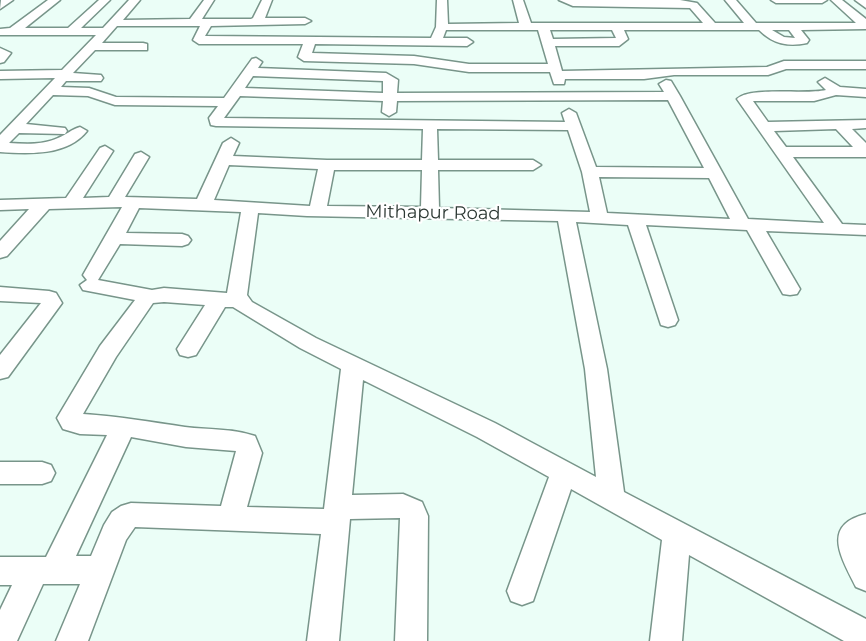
<!DOCTYPE html>
<html>
<head>
<meta charset="utf-8">
<style>
	body { margin:0 }
	canvas { display:block; background:#ebfef7 }
</style>
</head>
<body>
<canvas width="866" height="641"></canvas>
<script>
const context = document.querySelector('canvas').getContext('2d');
context.lineJoin = 'round';
function trace(path, color, width, dash) { context.strokeStyle = color; context.lineWidth = width; context.lineCap = dash ? 'butt' : 'round'; context.setLineDash(dash || []); context.stroke(path); }
function fillPath(path, color) { context.fillStyle = color; context.fill(path, 'evenodd'); }
function write(font, color, halo, rows, align = 'center') {
  context.font = font + ' Montserrat,sans-serif'; context.lineWidth = 4.5; context.setLineDash([]); context.textBaseline = 'middle'; context.strokeStyle = halo; context.fillStyle = color; for (const [text, x, y, turn = 0] of rows) {
    context.save(); context.translate(x, y); context.rotate((+turn || 0) * Math.PI / 180); context.textAlign = isNaN(turn) ? turn : align; if (halo) context.strokeText(text, 0, 0); context.fillText(text, 0, 0); context.restore();
  }
}
const minor = new Path2D(`
	M1,0H13L0,9Z
	M48,0H60L25,28H68L99,0H110L81,28H103L129,0H140L123,20L190,19L204,0H214L202,19H251L253,18L262,0H272L265,18H305L311,21L305,24L211,26L205,36L431,38L436,27L437,0H447L448,24L519,23L513,0H523L531,23H703L690,8L573,6L559,0H680L697,3L715,23H744L725,0H736L756,23H856L831,0H842L866,19V29L801,30L809,40L807,43C788,47 773,44 759,30H624L628,39L619,46H555L562,71L767,67L784,61H866V69H786L768,75H674L644,79H565L564,84H554L550,72H469L414,64L304,61L298,57L303,44H199L193,40L200,26H117L102,43H143L147,44V50H95L73,73L101,75L103,78L101,81H66L61,87L89,88L116,97L224,98L252,59L256,58L262,62L258,68L386,73L398,80L397,93L664,92L659,84L666,80L671,81L680,96L748,219L824,223L737,99C750,86 805,95 826,90L818,82L825,78L840,87L866,89V97L836,95L814,101H753L768,122L866,120V128L852,129L866,143V157H793L842,224L866,225V235L766,231L800,289L797,294L790,295L783,294L747,230L646,225L678,320L675,325L668,327L661,325L628,225L576,222L607,369L624,492L866,619V641H844L689,555L682,641H650L662,540L571,489L533,601L522,605L511,601L507,591L549,477L477,437L363,380L352,495L403,494L422,502L428,516L427,641H395L400,518L350,519L339,641H307L321,534L135,527L126,540L88,641H56L80,584H43L17,641H0V610L12,585H0V557H46L107,435L80,434L63,429L57,418L100,346L135,300L83,290L80,285L87,280L83,275L122,207L49,209L7,256L0,258V241L29,209L0,210V200L66,198L100,148L105,146L113,151L83,198L109,197L135,154L141,152L149,157L125,197L197,199L223,143L231,138L239,143L233,156L327,160H422L423,129L216,126L211,125L209,118L218,106L115,105L88,96L53,95L26,124L65,128L67,131L65,134L19,133L9,143C26,144 43,145 58,138C66,135 72,129 80,127L87,131C67,156 29,154 0,152V135L55,78L0,79V71L62,70L96,35H0V29L10,28ZM446,30H538L548,64H469L414,56L312,53L315,44L467,46L473,42L467,38H443ZM550,30H612L616,38L553,39ZM772,30H789L795,38L784,37ZM253,76L383,81V93L245,88ZM240,96L383,101L382,112L389,116L396,112L397,101L668,100L704,168L596,167L576,113L569,109L562,113L565,122L224,118ZM437,129L568,130L582,172L590,212L439,208L438,170H533L541,165L533,160H438ZM836,129L853,147H786L774,131ZM229,165L318,169L310,206L214,200ZM334,170H422L421,207L327,206ZM599,177L709,178L730,219L607,213ZM139,208L241,212L227,293L164,288L152,290L98,280L120,244L182,246L188,244L191,240L188,236L182,234L126,233ZM258,213L307,216L558,221L585,369L596,477L495,423L316,338L252,302L247,295ZM164,302L205,305L177,349L180,355L188,357L196,355L225,307H233L300,348L341,369L324,509L247,507L262,453L255,436C232,428 209,430 185,427C150,422 119,416 83,414L116,357L153,303ZM131,437L186,447L236,451L221,506L131,503L121,506L112,512L104,525L91,556H76Z
	M771,0H827L822,3H776Z
	M855,0H866V8Z
	M0,48L11,53L4,62L0,63Z
	M0,287L49,291L56,293L62,303L8,377L0,379V355L41,303L0,301Z
	M0,462H42L51,465L55,473L51,481L42,484H0Z
	M866,514V591L856,587C841,557 821,525 866,514Z`);
const streetNames = [
	["Mithapur Road",433,213,1]
];
trace(minor, '#78958a', 3);
fillPath(minor, '#fff');
write('18px', '#2c3833', '#fff', streetNames);
</script>
</body>
</html>
